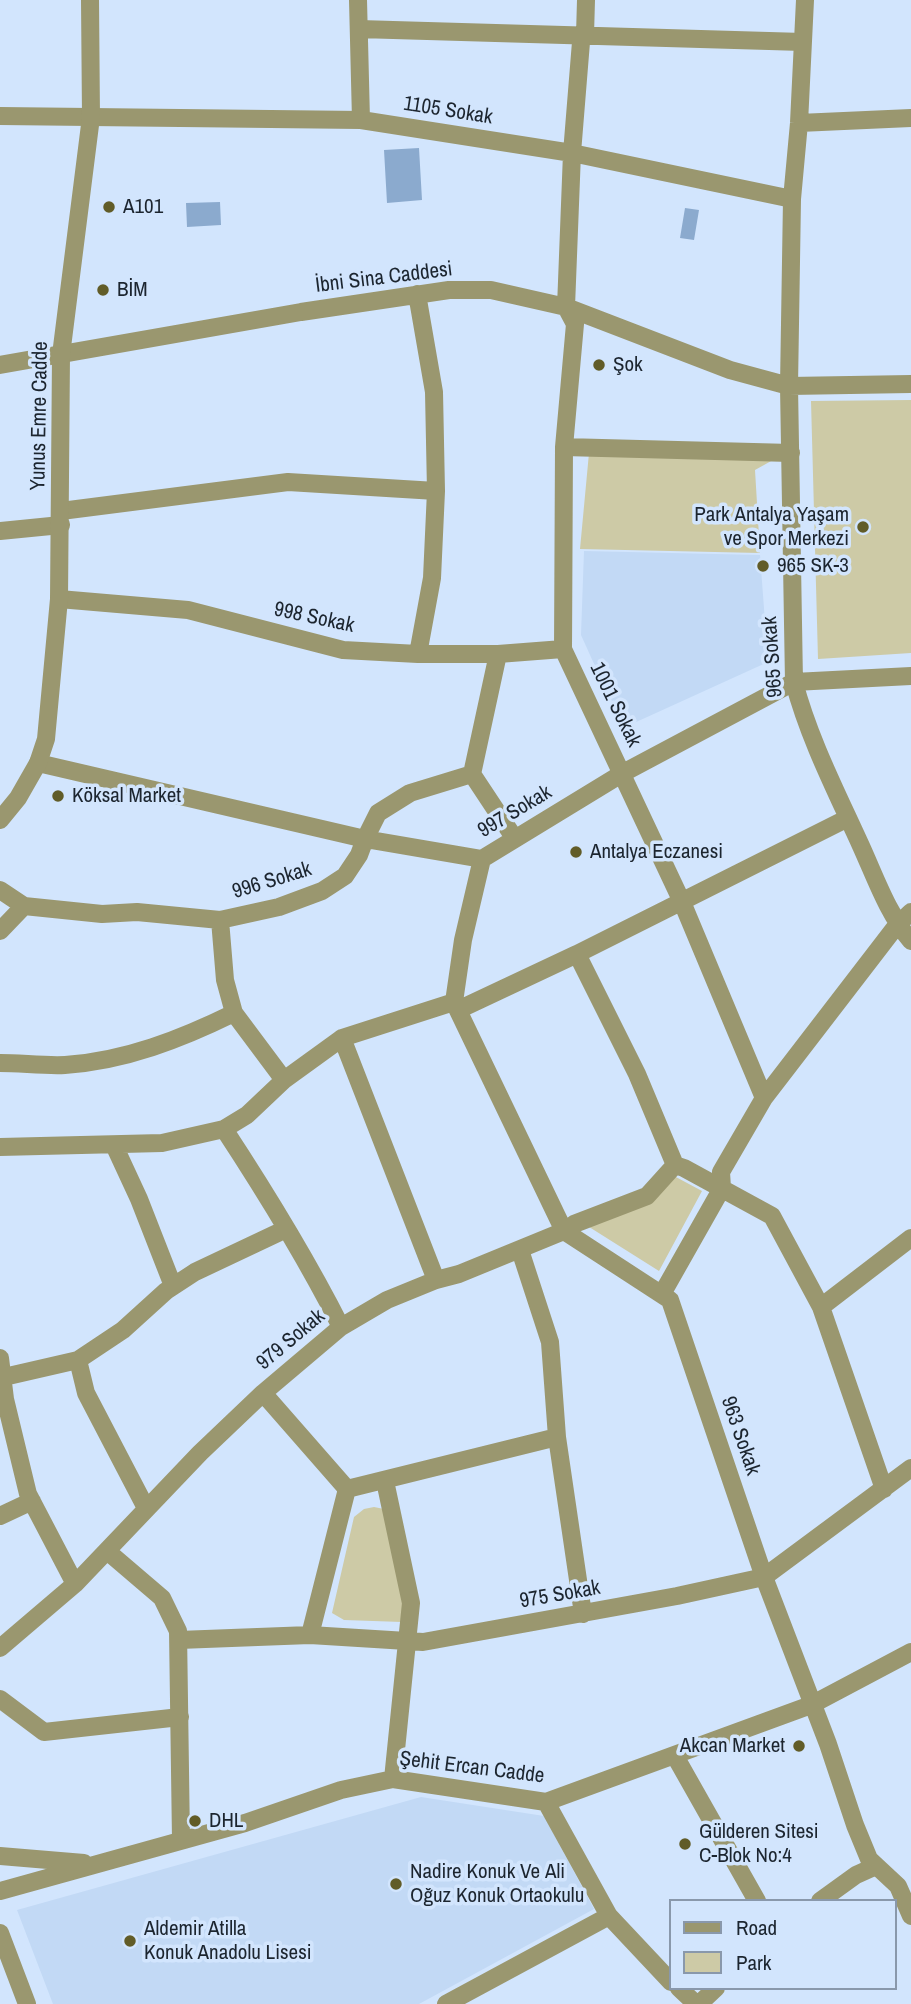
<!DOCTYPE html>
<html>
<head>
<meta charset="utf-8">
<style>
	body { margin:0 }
	#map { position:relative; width:911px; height:2004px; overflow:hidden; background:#d2e5fd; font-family:"Archivo Narrow",sans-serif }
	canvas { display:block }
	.legend { position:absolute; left:669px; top:1899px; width:228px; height:91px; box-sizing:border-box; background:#d2e5fd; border:2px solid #8998ab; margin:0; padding:9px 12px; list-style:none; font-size:21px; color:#1c252f }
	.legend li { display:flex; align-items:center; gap:14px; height:35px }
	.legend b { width:35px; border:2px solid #8998ab }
</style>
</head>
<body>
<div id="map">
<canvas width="911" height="2004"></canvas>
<ul class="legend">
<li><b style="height:9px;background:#9a976f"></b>Road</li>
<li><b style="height:19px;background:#cdcaa6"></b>Park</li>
</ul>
</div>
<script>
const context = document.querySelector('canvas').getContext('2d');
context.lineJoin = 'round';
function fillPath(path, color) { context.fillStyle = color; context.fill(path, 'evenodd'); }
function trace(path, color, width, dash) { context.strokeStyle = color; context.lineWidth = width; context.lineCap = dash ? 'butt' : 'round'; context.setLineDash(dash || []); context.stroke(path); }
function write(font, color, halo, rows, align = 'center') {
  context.font = font + ' "Archivo Narrow",sans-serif'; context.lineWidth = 7; context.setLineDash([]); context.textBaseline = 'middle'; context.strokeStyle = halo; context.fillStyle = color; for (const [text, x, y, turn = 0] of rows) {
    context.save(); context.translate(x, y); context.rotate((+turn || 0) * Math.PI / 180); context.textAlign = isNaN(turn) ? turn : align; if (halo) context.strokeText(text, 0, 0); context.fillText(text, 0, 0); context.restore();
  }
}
const built = new Path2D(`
	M584,551L760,555L768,662L623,728L581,635Z
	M421,1797L544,1816L594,1909L419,2004H53L17,1910Z`);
const green = new Path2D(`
	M911,400V653L818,659L811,401Z
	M589,453L773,460L755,470L760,553L580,549Z
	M674,1176L702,1191L659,1271L586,1225Z
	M374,1507L384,1509L402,1601V1622L344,1620L332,1613L354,1517L364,1509Z`);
const water = new Path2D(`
	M419,148L422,200L387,203L384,150Z
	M220,202L221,225L187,227L186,203Z
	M685,208L699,210L694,240L680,238Z`);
const minor = new Path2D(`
	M358,0L361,120
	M586,0L585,35L581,42L572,153L566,307L575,324L564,447L563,649L682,902L764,1098
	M805,0L799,123L792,199L789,386L794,682C809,739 837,793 861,846C876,879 888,914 911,941
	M359,29L803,42
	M0,116L361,120L572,153L792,199
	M799,123L911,118
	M417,294L434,392L436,491L432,578L418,654
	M0,365L301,312L449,290H491L566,307L730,370L789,386L911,384
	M564,447L791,453
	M61,511L288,482L436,491
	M0,531L61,525
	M59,599L188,610L343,650L418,654H498L563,649
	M38,763L365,839L482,859L623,773L794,682L911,676
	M472,774L515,839
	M482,859L463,940L454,1002L564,1231L670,1300L764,1577L828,1744L855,1825L869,1859L898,1886L911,1916
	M0,890L24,906L102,914L137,912L220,920L279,907L322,891L345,876L359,855L365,839L378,813L410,793L472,774L498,654
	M220,920L225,980L234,1013L284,1080
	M0,931L24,906
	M577,954L637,1074L675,1165L684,1168L772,1216L821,1307L884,1489
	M458,1010L577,954L848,818
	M342,1038L436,1280
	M0,1063C21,1063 44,1066 65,1065C125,1061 181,1039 234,1013
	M224,1129C266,1193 306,1258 341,1327
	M114,1145L139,1199L173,1286
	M0,1147L162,1143L224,1129L247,1115L284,1080L342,1038L454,1002
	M520,1250L550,1342L557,1437L583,1614
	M662,1294L722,1188L721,1172L764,1098L897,925L911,912
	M821,1307L911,1238
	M0,1358L5,1399L28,1494L75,1584
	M78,1360L86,1393L146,1508
	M4,1377L78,1360L123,1330L166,1291L195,1272L286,1229
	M263,1393L347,1489L310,1635
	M385,1481L411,1603L393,1779
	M347,1489L557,1437
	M0,1516L32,1501
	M107,1551L162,1598L178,1631L181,1840
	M179,1640L310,1635L423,1642L677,1596L764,1577L911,1468
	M0,1648L75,1584L200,1453L263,1393L341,1327L387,1300L436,1280L459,1274L564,1231L574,1224L647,1196L675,1165
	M0,1699L44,1732L180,1717
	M675,1756L757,1901
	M546,1802L609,1916L671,1982
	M0,1856L84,1863
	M0,1891L245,1823L341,1790L393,1779L546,1802L811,1705L911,1652
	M820,1901L856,1875L876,1866
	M0,1933L27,2004
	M679,1988L696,2004
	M446,2004L609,1916
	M699,2004L716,1988`);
const tertiary = new Path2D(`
	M0,820L18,798L38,763L46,739L59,599L61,355L91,117L90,0`);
const markers = [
	[109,207,7,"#615c28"],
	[103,290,7,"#615c28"],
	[599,365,7,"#615c28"],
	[863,527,7,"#615c28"],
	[763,566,7,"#615c28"],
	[58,796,7,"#615c28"],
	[576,852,7,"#615c28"],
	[799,1746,7,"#615c28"],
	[195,1821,7,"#615c28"],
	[685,1844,7,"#615c28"],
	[396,1884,7,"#615c28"],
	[130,1941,7,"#615c28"]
];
const streetNames = [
	["1105 Sokak",448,111,9],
	["İbni Sina Caddesi",384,278,-7],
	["Yunus Emre Cadde",40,416,-89],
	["998 Sokak",314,618,12],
	["965 Sokak",773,657,-94],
	["1001 Sokak",615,705,64],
	["997 Sokak",515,812,-31],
	["996 Sokak",272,881,-17],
	["979 Sokak",291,1340,-40],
	["963 Sokak",740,1436,71],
	["975 Sokak",560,1595,-10],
	["Şehit Ercan Cadde",472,1768,7]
];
const poiNames = [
	["A101",123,207],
	["BİM",117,290],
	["Şok",613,365],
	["Park Antalya Yaşam",849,515,"right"],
	["ve Spor Merkezi",849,539,"right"],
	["965 SK-3",777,566],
	["Köksal Market",72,796],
	["Antalya Eczanesi",590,852],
	["Akcan Market",785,1746,"right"],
	["DHL",209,1821],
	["Gülderen Sitesi",699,1832],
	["C-Blok No:4",699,1856],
	["Nadire Konuk Ve Ali",410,1872],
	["Oğuz Konuk Ortaokulu",410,1896],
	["Aldemir Atilla",144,1929],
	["Konuk Anadolu Lisesi",144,1953]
];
fillPath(built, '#c2d9f5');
fillPath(green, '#cdcaa6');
fillPath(water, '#8baace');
trace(minor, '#9a976f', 18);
trace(tertiary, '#9a976f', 18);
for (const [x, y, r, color] of markers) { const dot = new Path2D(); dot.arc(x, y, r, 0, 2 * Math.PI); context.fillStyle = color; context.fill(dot); trace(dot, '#d2e5fd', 2.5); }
write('21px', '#1c252f', '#d2e5fd', streetNames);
write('21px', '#1c252f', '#d2e5fd', poiNames, 'left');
</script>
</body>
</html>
